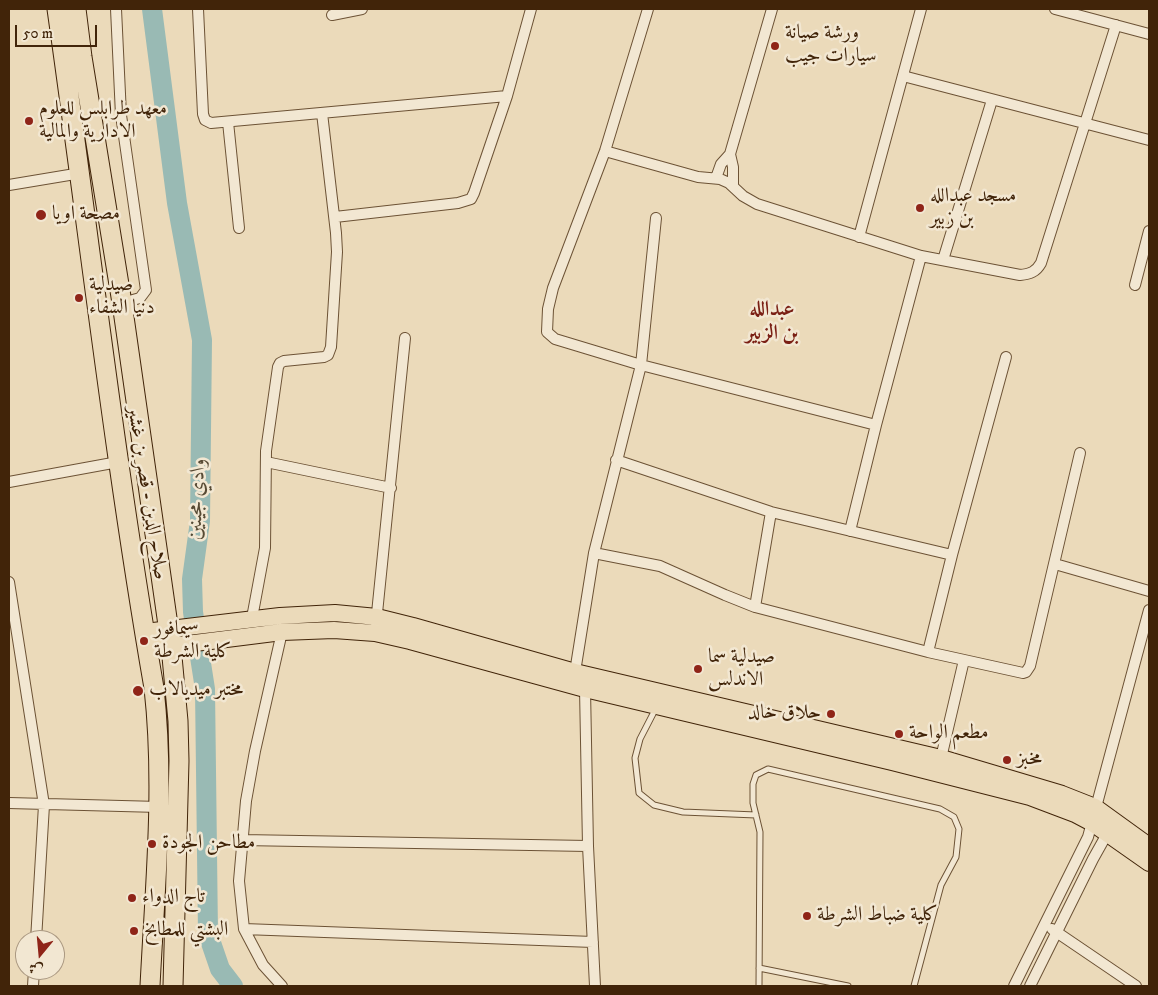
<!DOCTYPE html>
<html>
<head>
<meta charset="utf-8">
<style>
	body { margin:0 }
	#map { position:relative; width:1158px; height:995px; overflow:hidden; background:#ebdaba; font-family:"IM FELL DW Pica",Amiri,serif }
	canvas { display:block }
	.frame { position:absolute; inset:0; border:10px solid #412409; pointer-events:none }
	.north { position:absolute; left:15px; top:930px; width:50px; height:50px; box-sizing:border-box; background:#f2e7d2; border:1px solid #ab9982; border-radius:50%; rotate:197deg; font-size:14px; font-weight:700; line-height:20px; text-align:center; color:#412409 }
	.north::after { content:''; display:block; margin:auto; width:18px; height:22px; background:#8f2418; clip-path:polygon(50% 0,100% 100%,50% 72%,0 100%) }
	.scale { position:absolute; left:15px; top:25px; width:82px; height:22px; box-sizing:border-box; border:2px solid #412409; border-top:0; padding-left:6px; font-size:15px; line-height:18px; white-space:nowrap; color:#412409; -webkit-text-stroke:4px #f2e7d2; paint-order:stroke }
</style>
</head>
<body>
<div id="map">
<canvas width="1158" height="995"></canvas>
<div class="frame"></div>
<div class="north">ش</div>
<div class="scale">50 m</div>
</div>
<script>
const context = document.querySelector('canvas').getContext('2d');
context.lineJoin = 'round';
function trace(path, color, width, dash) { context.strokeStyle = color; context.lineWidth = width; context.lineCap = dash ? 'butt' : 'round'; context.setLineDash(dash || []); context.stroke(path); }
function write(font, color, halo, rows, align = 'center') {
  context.font = font + ' "IM FELL DW Pica",Amiri,serif'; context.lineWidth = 5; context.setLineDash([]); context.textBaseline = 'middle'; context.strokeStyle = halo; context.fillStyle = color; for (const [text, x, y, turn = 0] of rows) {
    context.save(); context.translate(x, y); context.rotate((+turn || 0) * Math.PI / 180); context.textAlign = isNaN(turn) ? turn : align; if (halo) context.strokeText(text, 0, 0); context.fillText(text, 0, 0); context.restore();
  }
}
const river = new Path2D(`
	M152,9L177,203L202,340L200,521L192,579L193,612L205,689L208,934L220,969L233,986`);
const lane = new Path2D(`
	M656,708L640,739L635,758L639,793L654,805L683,812L756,815
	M759,968L848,986
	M759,986L760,832L753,803V784L756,775L768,769L940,809L954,817L959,829L956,857L941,885L914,986`);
const street = new Path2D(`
	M116,9L121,115L146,290L140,298L122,303
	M198,9L203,114L205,120L211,123L507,96
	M648,9L605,151L553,288L548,309L547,332L555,339L641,365L876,425
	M1055,9L1149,34
	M332,15L362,9
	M903,76L1149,140
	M228,122L239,228
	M605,151L698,177L720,179L729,183L743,196L757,204L921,256L1020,275C1030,274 1036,272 1041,263L1116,25
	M730,154L733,167V186
	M716,178L721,164L730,154L772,9
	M9,185L81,173
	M335,217L458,203L471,199L474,193L507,96L531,9
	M859,237L921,9
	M943,260L992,100
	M1135,285L1149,231
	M616,460L771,512L952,555
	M266,462L391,488
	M9,482L118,462
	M850,531L876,425L921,256
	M594,553L660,566L725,595L755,607L928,652L1023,673L1026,672L1030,666L1080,453
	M1055,564L1149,591
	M9,582L44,805L36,940
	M755,607L771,512
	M252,618L265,548L266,451L278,367L280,363L284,361L324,357L328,355L331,347L337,252L336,233L322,113
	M376,623L405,338
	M282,632L255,751L246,801L239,881L244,929L263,965L282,986
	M928,652L952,555L1006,357
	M575,672L594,553L641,365L656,218
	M585,689L588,846L595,986
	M941,758L964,660
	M9,803L159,807
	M242,840L588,846
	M244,929L593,942
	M1052,929L1136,986
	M33,986L34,970
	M1014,986L1088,837L1149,610
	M1030,986L1093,859L1107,834`);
const primary = new Path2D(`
	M145,632L280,616L335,613L377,617L413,626L575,672L941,758L1062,794L1095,807L1149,846
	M147,649L282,632L334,630L375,633L410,641L585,689L892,762L1030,797L1075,814L1092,823L1149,863`);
const highway = new Path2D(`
	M57,9C89,235 115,463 154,688C165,787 155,887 150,986
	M76,9L82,57L122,303L171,646L178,721L179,761L173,986`);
const markers = [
	[775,46,5,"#8f2418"],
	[29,121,5,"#8f2418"],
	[920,208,5,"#8f2418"],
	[41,215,6,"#8f2418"],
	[79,298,5,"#8f2418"],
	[144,641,5,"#8f2418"],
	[698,669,5,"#8f2418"],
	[138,691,6,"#8f2418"],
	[831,714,5,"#8f2418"],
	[899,734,5,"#8f2418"],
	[1007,760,5,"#8f2418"],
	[152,844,5,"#8f2418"],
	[132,898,5,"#8f2418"],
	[807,916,5,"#8f2418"],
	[134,931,5,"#8f2418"]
];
const poiNames = [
	["ورشة صيانة",785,34],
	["سيارات جيب",785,57],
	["معهد طرابلس للعلوم",39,110],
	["الادارية والمالية",39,133],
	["مسجد عبدالله",930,197],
	["بن زبير",930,220],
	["مصحة اويا",52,215],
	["صيدلية",89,286],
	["دنيا الشفاء",89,309],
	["سيمافور",154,630],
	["كلية الشرطة",154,653],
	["صيدلية سما",708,658],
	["الاندلس",708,681],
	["مختبر ميديالاب",149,691],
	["حلاق خالد",821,714,"right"],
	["مطعم الواحة",909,734],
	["مخبز",1017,760],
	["مطاحن الجودة",162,844],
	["تاج الدواء",142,898],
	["كلية ضباط الشرطة",817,916],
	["البشتي للمطابخ",144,931]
];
const streetNames = [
	["صلاح الدين - قصر بن غشير",146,493,81]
];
const neighbourhoodNames = [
	["عبدالله",772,311],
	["بن الزبير",772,335]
];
const waterNames = [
	["وادي مجينين",198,499,-87]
];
trace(river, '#99bab4', 20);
trace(lane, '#6c5235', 7);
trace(street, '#6c5235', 12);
trace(primary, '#412409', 18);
trace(highway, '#412409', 21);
trace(lane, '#f2e7d2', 5);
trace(street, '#f2e7d2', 10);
trace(primary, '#ebdaba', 16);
trace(highway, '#ebdaba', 19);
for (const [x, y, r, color] of markers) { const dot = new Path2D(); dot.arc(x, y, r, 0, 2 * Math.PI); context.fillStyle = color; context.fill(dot); trace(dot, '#f2e7d2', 2); }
write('20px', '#412409', '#f2e7d2', poiNames, 'left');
write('20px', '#412409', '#f2e7d2', streetNames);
write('bold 21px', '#7a1f14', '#f2e7d2', neighbourhoodNames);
write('italic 21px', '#574a34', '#f2e7d2', waterNames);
</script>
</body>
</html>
